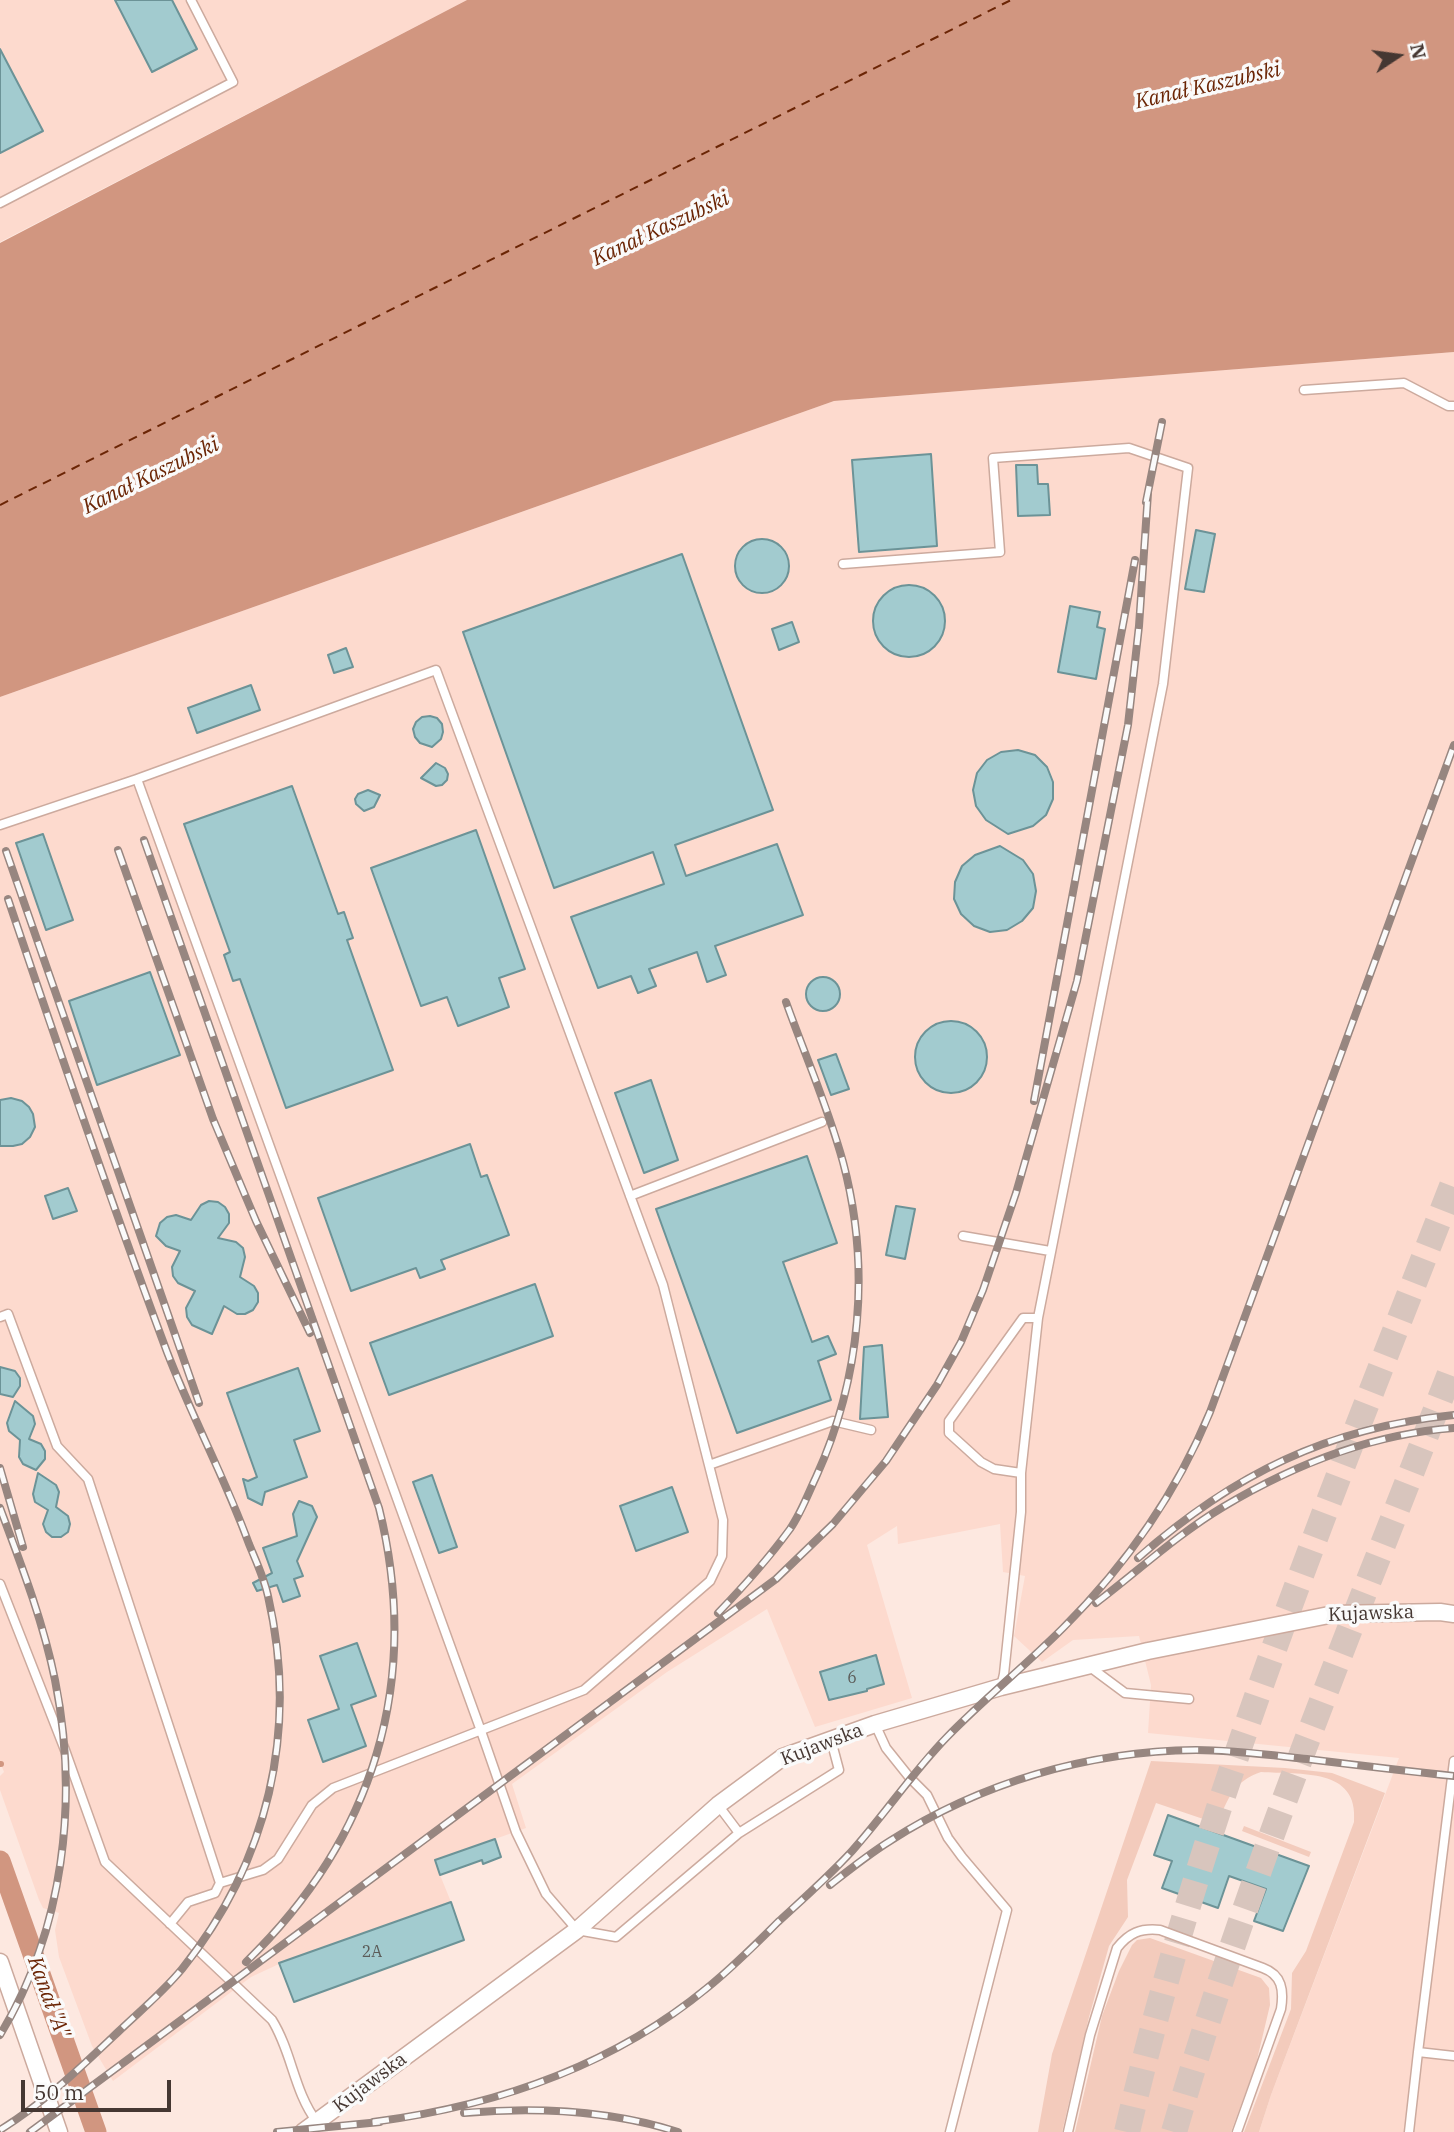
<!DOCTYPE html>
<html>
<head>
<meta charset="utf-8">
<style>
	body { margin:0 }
	#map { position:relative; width:1454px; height:2132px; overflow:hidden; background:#fde8e0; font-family:"IBM Plex Serif",serif }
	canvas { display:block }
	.north { position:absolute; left:1363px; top:21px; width:70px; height:70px; -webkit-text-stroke:5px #fafafa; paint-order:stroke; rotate:77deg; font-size:19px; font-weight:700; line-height:28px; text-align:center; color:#453732 }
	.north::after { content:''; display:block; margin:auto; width:24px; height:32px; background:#453732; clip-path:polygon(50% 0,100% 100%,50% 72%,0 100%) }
	.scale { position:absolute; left:21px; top:2080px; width:150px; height:32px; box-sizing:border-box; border:4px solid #453732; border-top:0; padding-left:9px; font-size:21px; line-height:24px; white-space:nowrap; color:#453732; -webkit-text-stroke:5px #fafafa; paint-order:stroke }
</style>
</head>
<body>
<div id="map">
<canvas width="1454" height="2132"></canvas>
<div class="north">N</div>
<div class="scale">50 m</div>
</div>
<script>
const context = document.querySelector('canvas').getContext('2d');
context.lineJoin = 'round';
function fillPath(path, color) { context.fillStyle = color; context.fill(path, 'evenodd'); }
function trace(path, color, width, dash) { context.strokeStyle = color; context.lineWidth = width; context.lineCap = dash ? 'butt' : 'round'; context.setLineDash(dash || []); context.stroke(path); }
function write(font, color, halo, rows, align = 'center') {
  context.font = font + ' "IBM Plex Serif",serif'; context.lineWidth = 7; context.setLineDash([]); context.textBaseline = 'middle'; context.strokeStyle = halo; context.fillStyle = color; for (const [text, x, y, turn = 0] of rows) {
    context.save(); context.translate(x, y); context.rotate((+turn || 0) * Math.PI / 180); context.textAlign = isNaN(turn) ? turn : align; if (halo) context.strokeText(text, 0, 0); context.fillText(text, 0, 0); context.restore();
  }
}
const built = new Path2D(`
	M0,0H467L0,242Z
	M1454,352V2132H1259L1271,2095L1399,1758L1148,1733L1151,1685L1139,1636L1073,1640L1042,1662L1014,1636L1025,1576L1003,1572L1000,1524L898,1544L897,1526L867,1545L912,1698L815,1727L767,1609L667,1672L512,1784L526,1828L495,1839L501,1857L483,1864L482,1860L440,1875L451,1902L294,2002L279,1964L251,1977L113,2081L92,2046L59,1957L55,1930L59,1913L43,1908L39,1900L0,1790V1776L4,1772L0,1762V697L834,401Z`);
const green = new Path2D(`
	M1151,1761L1285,1768L1332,1773L1385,1793L1271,2095L1259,2132H1244L1291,2009L1292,1973L1306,1951L1354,1822C1359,1767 1300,1775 1261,1772C1234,1781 1227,1799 1218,1824L1156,1803L1127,1880L1128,1917L1109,1946L1089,2017L1062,2132H1038L1052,2054Z
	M1244,1826L1311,1852L1309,1857L1242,1831Z
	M1150,1938L1261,1978L1269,1988L1270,2005L1256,2064L1231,2132H1075L1102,2016L1119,1971L1132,1945L1137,1940Z`);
const water = new Path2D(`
	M467,0H1454V352L834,401L0,697V243Z`);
const stream = new Path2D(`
	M0,1764H1`);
const canal = new Path2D(`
	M0,1861L96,2132`);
const ferry = new Path2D(`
	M0,505L1011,0`);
const building = new Path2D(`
	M115,0H172L197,49L152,72Z
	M0,49L43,131L0,153Z
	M931,454L937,546L859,552L852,460Z
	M1016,465H1037L1038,484H1048L1050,515L1018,516Z
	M1196,530L1215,534L1204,592L1185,589Z
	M735 566a27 27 0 1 1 54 0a27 27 0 1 1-54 0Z
	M682,554L773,810L675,845L686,876L777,844L803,915L715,946L726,975L707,982L697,952L649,969L656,986L638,993L631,976L598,988L571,917L664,884L653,852L554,888L463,632Z
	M873 621a36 36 0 1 1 72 0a36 36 0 1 1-72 0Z
	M1070,606L1100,612L1097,627L1105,629L1096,679L1058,672Z
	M792,622L799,642L779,650L772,629Z
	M346,648L353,667L334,673L328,655Z
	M251,685L260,710L197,733L188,708Z
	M430,716L437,718L442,724L443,732L441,739L432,747L420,743L415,737L413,729L416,722L422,717Z
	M1018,750L1035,755L1047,767L1053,782V799L1046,815L1033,826L1008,834L986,820L976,806L973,790L977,773L987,760L1001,752Z
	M436,763L445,768L448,774L447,780L442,785L436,786L421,778Z
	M292,786L338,914L344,912L353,938L347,940L393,1070L286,1108L240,979L233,981L224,955L230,952L184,824Z
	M368,790L380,795L374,807L364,811L356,804L355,799L358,794Z
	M476,830L525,969L499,978L509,1007L458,1026L447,997L421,1006L371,868Z
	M43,834L73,920L46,930L16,843Z
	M1000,846L1023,860L1033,874L1036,891L1033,908L1022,921L1007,930L990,932L974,926L961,914L954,899L955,882L962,866L975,855Z
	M150,972L180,1055L97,1085L69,1001Z
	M806 994a17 17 0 1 1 34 0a17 17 0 1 1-34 0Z
	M915 1057a36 36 0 1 1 72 0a36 36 0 1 1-72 0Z
	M836,1054L849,1089L831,1095L818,1060Z
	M651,1080L678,1160L644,1173L615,1093Z
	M11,1098L22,1101L29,1107L33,1114L35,1127L30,1137L22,1144L13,1146H0V1100Z
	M470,1144L481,1177L487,1175L509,1235L441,1260L445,1269L420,1278L416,1268L351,1291L318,1198Z
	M807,1156L837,1243L783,1262L812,1342L828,1336L836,1354L818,1361L831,1400L737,1433L656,1209Z
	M68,1188L77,1211L53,1219L45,1196Z
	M209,1201L218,1202L225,1207L229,1214V1223L218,1238L236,1242L243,1248L245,1257L240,1277L254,1286L258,1293V1302L253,1310L245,1314H237L224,1306L212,1334L192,1325L187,1317L186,1308L195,1291L178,1283L173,1276L172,1267L180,1251L166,1246L156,1236L160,1223L167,1217L176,1215L191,1220L201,1205Z
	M896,1206L915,1209L905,1259L886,1255Z
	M535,1284L553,1336L389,1395L370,1343Z
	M882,1345L888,1417L860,1419L864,1347Z
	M0,1367L15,1371L20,1378V1386L13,1397L0,1394Z
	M298,1368L320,1431L294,1440L307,1477L265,1492L262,1505L248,1498L243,1479L248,1481L257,1477L227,1393Z
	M15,1401L33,1416L35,1424L29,1439L41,1444L45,1451V1459L36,1470L23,1464L19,1457L20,1440L9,1431L7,1423Z
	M38,1473L56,1485L59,1492L56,1507L68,1516L70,1524L68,1532L61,1537H52L46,1532L43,1524L48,1510L35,1502L33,1494Z
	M432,1475L457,1547L439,1553L413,1482Z
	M672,1487L688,1532L636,1551L620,1506Z
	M299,1501L312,1506L317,1517L297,1561L303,1576L294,1579L300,1596L283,1602L277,1585L257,1591L253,1583L272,1573L263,1548L297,1536L293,1514Z
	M357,1643L376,1696L351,1705L366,1746L323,1762L308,1720L339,1709L320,1656Z
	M876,1655L884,1684L867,1689V1691L829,1700L820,1672Z
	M1168,1815L1309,1866L1283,1931L1254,1921L1266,1889L1229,1876L1218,1908L1162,1888L1172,1861L1154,1855Z
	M495,1839L501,1857L483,1864L482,1860L440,1875L435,1860Z
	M451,1902L464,1940L294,2002L279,1963Z`);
const trunkTunnel = new Path2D(`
	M1127,2132C1203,1805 1332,1493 1454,1181
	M1174,2132C1249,1870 1356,1617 1454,1363`);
const service = new Path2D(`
	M0,203L233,82L191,0
	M1304,390L1404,383L1448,406H1454
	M843,564L1000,552L993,458L1129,448L1188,468L1163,684L1038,1318L1021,1473V1512L1004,1674L1001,1687
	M0,825L137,779
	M630,1196L822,1122
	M963,1236L1050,1251
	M0,1317L8,1314L57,1446L88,1479L220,1883
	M709,1465L833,1421L871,1430
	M1021,1473L994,1469L981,1462L949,1433V1421L1023,1318H1038
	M0,1584L65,1750L105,1862L272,2020C292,2052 294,2092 317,2122
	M1090,1667L1125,1693L1189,1699
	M875,1724L886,1748L910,1778L927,1795L948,1838L962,1857L1007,1910L950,2132
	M1454,1761L1418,2052L1454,2056
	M718,1805L739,1833
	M170,1924L188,1902L215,1893L220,1883L263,1870L278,1859L312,1805L333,1788L584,1690L710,1581L722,1556L723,1520L663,1285L436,670L137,779L481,1731L516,1832L546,1894L577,1930L616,1937L739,1833L839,1770L831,1740
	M1068,2132L1090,2035L1117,1948C1129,1933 1140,1928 1160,1930L1263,1968C1282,1975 1284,1990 1281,2009L1237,2132
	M1409,2132L1418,2052`);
const minor = new Path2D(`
	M0,1962L59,2132
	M303,2132L577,1930L718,1805L783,1757L875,1724L1001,1687L1148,1651L1334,1614L1440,1612L1454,1614`);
const rail = new Path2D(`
	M1146,502L1162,422
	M144,840L379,1508C422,1682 374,1838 246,1962
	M118,850L213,1119L256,1221L310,1333
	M6,851L199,1403
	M1034,1101L1135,560
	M0,1468L23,1547
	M0,1508C21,1564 43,1621 55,1680C79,1799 64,1930 0,2035
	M1138,1558C1234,1474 1327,1428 1454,1415
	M1096,1603C1138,1571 1178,1534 1223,1507C1293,1465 1373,1434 1454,1428
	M718,1613C743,1587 768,1559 790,1529C801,1513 808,1494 816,1477C861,1378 871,1267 843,1162C828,1107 805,1055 786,1002
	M830,1885C849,1870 869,1854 890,1841C980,1783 1088,1751 1196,1750C1233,1750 1270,1755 1307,1759C1356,1765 1405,1771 1454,1776
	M464,2113C535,2107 609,2110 678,2132
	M373,2122C495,2106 611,2067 707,1988C732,1968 755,1945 778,1922C803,1899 829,1876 852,1851C885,1814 912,1773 947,1737C984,1699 1026,1665 1063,1628C1126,1565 1176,1494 1210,1412L1454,745
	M0,2130C44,2103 80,2068 118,2032C139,2012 163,1992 182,1969C268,1862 299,1731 268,1596C264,1578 256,1561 249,1544C225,1478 192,1417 167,1352C111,1202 59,1050 8,899
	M30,2132L776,1579L833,1524L886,1461L937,1385L961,1342L983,1290L1016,1193L1077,981L1128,725L1139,626L1148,493
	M277,2132L380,2122`);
const numberNames = [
	["6",852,1678],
	["2A",372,1952]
];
const streetNames = [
	["Kujawska",1371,1614,-2],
	["Kujawska",822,1745,-21],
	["Kujawska",370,2083,-37]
];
const waterNames = [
	["Kanał Kaszubski",1208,86,-13],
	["Kanał Kaszubski",661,229,-25],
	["Kanał Kaszubski",151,476,-26],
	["Kanał \"A\"",48,1997,70]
];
fillPath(built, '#fddace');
fillPath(green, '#f3cbbc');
fillPath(water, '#d19680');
trace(stream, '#d19680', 6);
trace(canal, '#d19680', 21);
trace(ferry, '#6b2505', 2, [9, 7]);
fillPath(building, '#a2cbcf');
trace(building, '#6c9397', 2);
trace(trunkTunnel, '#d8c5bd', 26, [26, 13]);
trace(service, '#ccaa9e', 11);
trace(minor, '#ccaa9e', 19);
trace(service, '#fff', 8);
trace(minor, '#fff', 16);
trace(rail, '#978680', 8);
trace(rail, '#fafafa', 5, [16]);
write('16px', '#5c5c59', null, numberNames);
write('19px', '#453732', '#fafafa', streetNames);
write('italic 21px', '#6b2505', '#fafafa', waterNames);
</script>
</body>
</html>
